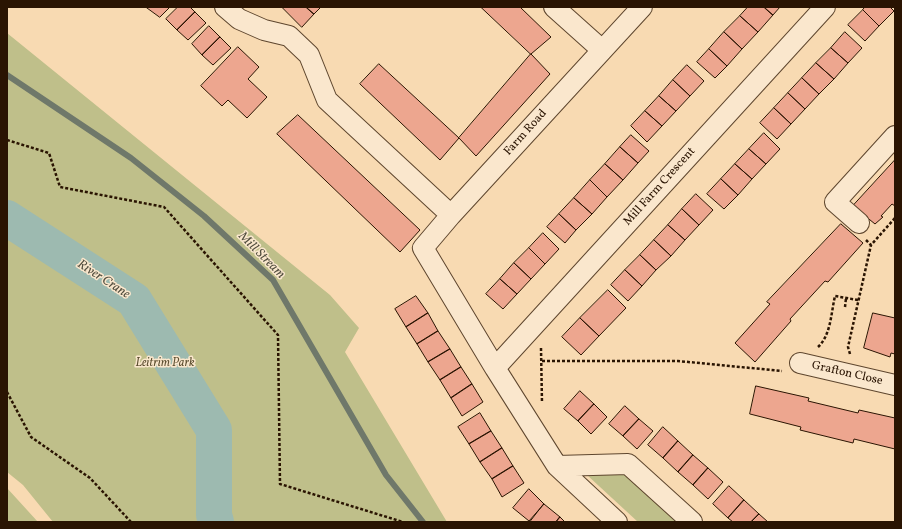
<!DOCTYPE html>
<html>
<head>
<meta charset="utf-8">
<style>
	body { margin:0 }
	#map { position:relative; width:902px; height:529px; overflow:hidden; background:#f8dab2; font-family:Vollkorn,serif }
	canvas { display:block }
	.frame { position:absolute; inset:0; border:8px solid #2a1402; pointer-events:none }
</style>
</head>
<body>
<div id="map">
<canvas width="902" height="529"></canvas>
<div class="frame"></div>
</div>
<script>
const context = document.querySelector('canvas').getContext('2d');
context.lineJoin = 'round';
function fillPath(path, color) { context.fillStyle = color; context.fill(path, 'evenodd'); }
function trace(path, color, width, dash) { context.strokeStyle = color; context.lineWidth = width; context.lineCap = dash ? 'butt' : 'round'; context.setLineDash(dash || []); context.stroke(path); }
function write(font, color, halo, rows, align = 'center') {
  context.font = font + ' Vollkorn,serif'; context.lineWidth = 3; context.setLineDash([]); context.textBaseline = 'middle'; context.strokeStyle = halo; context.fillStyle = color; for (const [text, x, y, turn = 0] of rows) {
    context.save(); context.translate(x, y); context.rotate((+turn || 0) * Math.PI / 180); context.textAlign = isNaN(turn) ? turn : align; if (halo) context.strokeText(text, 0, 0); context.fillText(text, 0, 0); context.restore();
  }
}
const green = new Path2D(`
	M7,33L330,295L359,328L345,352L447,522H53L23,485L7,472Z
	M623,473L678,522H638L587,475Z
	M7,488L38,522H7Z`);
const stream = new Path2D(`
	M7,75L131,158L204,216L273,280L386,475L423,522`);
const river = new Path2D(`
	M7,218L134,300L214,430V515L216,522`);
const building = new Path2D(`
	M146,7H170L160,17Z
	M178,7H190L195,12L177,30L166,19Z
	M282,7H306L314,14L302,27Z
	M306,7H321L314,14Z
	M481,7H520L551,37L531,54Z
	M748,7H764L773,15L758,32L740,16Z
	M764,7H780L773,15Z
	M865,7H890L894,11L879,26L863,10Z
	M863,10L879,26L865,41L848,25Z
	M195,12L206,23L188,40L177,30Z
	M740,16L758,32L742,49L724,32Z
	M209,26L220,37L202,55L192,44Z
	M724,32L742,49L727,66L709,49Z
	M845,32L862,48L848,63L831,48Z
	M220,37L231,48L213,65L202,55Z
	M238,47L259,67L248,79L267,97L247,118L228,100L222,106L201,86Z
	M831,48L848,63L834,79L816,63Z
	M709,49L727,66L715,78L697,62Z
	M531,54L550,74L476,156L459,138Z
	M816,63L834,79L819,94L802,78Z
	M379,64L459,138L440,160L360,84Z
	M687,65L704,81L690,96L673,80Z
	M802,78L819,94L805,109L788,93Z
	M673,80L690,96L676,111L659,96Z
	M788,93L805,109L791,124L774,108Z
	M659,96L676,111L662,126L645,111Z
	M774,108L791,124L777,139L760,123Z
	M645,111L662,126L647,142L631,126Z
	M298,115L420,230L400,252L277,134Z
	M764,133L780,149L766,164L749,149Z
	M631,135L649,151L638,163L620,147Z
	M620,147L638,163L623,180L605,164Z
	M749,149L766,164L752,179L735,164Z
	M895,160V206L892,204L881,216L883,217L875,224L853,206Z
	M605,164L623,180L607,197L590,180Z
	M735,164L752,179L738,195L721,179Z
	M721,179L738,195L724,209L707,194Z
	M590,180L607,197L592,214L574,198Z
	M696,194L713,210L699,225L682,209Z
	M574,198L592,214L576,230L559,214Z
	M682,209L699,225L685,240L668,225Z
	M559,214L576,230L565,243L547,227Z
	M841,224L863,243L828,282L825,281L790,319L791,321L755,362L735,343L770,304L767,302Z
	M668,225L685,240L671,256L654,240Z
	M543,233L559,249L545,264L529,248Z
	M654,240L671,256L656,270L640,255Z
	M529,248L545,264L531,279L514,263Z
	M640,255L656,270L642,286L625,270Z
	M514,263L531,279L517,294L500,279Z
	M625,270L642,286L628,301L611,285Z
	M500,279L517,294L503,309L486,294Z
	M608,290L626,308L599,336L580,318Z
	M416,296L428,313L406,327L395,309Z
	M428,313L438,331L417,344L406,327Z
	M873,313L895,318V354L891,353L890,357L864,348Z
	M580,318L599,336L581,355L562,337Z
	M438,331L450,349L428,362L417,344Z
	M450,349L461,367L440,380L428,362Z
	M461,367L472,384L451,398L440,380Z
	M472,384L483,402L462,416L451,398Z
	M756,386L809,398L808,401L858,413L859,410L895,418V449L854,439L853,443L800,430L801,427L750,414Z
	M580,391L594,404L578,421L564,409Z
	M594,404L607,417L591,434L578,421Z
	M625,406L639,419L623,436L609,424Z
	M480,413L491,431L469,444L458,427Z
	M639,419L653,431L637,449L623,436Z
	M663,427L678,441L663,458L648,445Z
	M491,431L502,448L480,462L469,444Z
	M678,441L693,455L678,472L663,458Z
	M502,448L513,466L492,479L480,462Z
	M693,455L708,468L693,485L678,472Z
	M513,466L524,483L502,497L492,479Z
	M708,468L723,482L708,499L693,485Z
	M729,486L744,500L728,518L713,504Z
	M529,489L544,504L529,521L513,508Z
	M744,500L759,514L751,522H733L728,518Z
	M544,504L560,517L556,522H530Z
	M759,514L768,522H751Z
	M560,517L565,522H556Z`);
const path = new Path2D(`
	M7,140L49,153L60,187L164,207L278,335L280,484L403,522
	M866,240L871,245L895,218
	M845,307L846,298
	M818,347C831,335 831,313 835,296L858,300
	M541,348L542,403
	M850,354L848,347L871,245
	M542,361H678L782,371
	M7,392L31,437L90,478L131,522`);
const street = new Path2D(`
	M225,7L239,19L264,30L289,36L309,55L327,100L451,215
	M554,7L602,50
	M859,223L835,202L895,136
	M800,363L895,385
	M495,368L423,248L451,215L642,7
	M557,466L628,464L692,522
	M617,522L557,466L495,368L825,7`);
const streetNames = [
	["Farm Road",526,133,-48],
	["Mill Farm Crescent",660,187,-48],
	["Grafton Close",847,374,13]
];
const parkNames = [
	["Leitrim Park",165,364]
];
const waterNames = [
	["Mill Stream",261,256,45],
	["River Crane",103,280,33]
];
fillPath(green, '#bfbf8a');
trace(stream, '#6f786a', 6);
trace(river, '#9dbab0', 36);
fillPath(building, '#eda68f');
trace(building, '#2a1402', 1);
trace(street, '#5e462e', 22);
trace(path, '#2a1402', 2.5, [3, 2]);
trace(street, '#fae7cd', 20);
write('12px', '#2a1402', '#fae7cd', streetNames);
write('italic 12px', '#5e5032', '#fae7cd', parkNames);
write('italic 13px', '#524e3f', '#fae7cd', waterNames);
</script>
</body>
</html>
